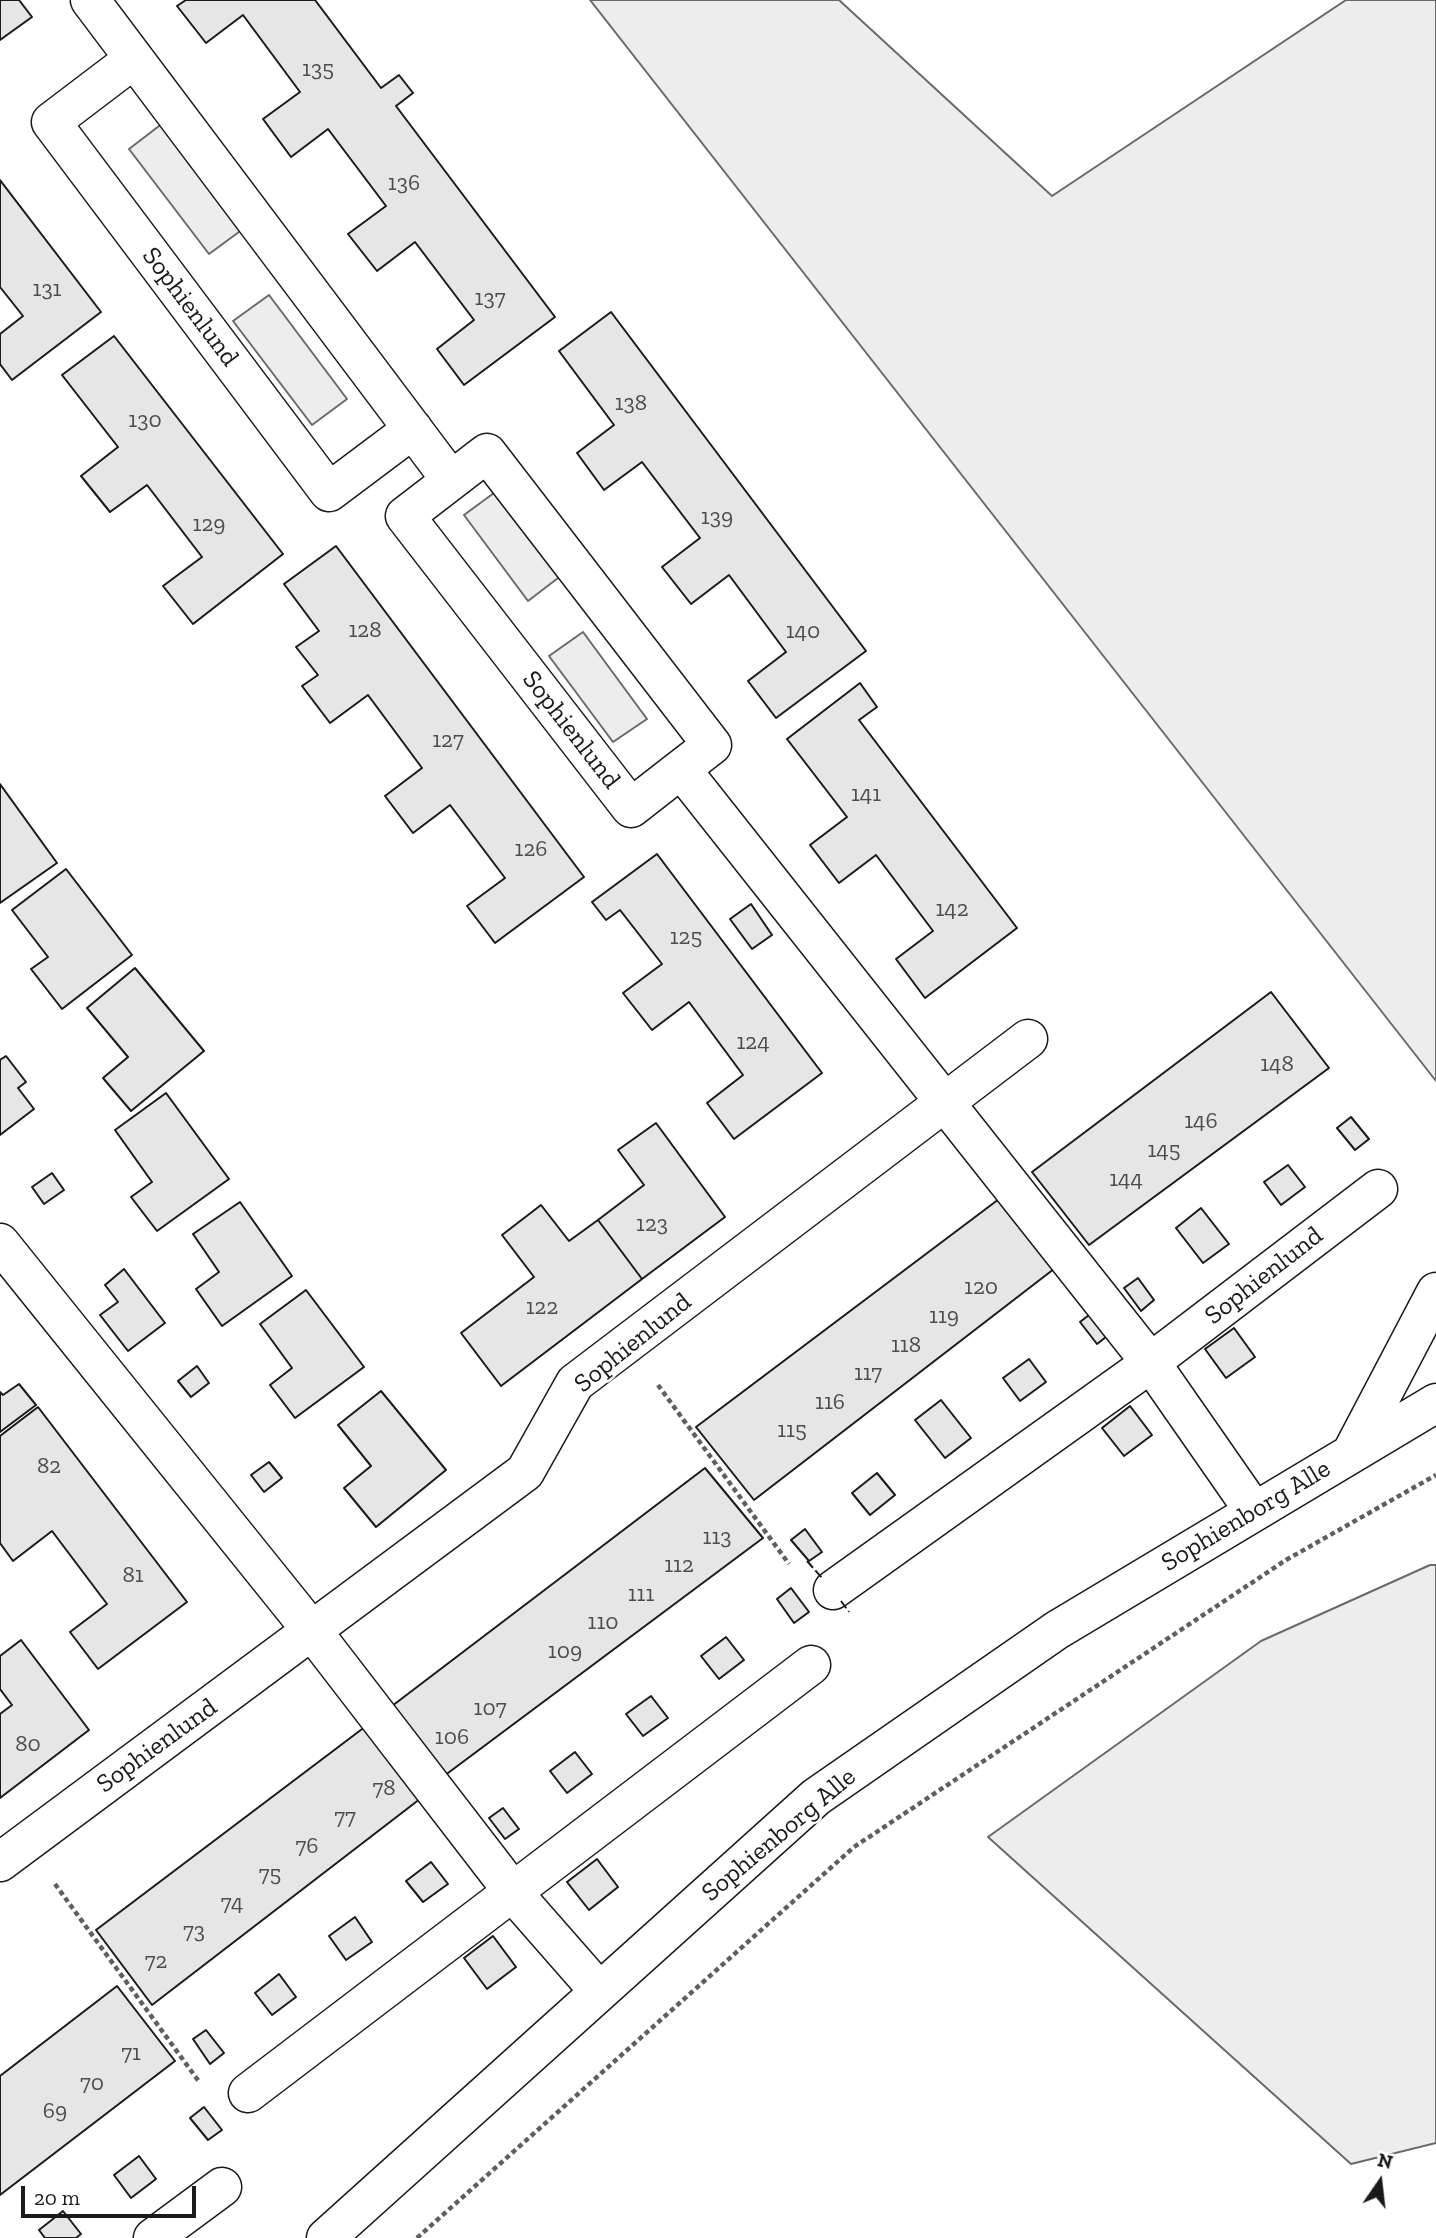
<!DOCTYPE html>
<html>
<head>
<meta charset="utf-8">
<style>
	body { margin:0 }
	#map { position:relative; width:1436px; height:2238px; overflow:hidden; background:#fff; font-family:"Zilla Slab",serif }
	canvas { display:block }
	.north { position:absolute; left:1345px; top:2147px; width:70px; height:70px; -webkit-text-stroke:5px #fff; paint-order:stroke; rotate:14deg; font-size:19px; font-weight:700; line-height:28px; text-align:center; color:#1a1a1a }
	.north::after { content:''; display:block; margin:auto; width:24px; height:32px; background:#1a1a1a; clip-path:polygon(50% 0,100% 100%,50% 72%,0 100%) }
	.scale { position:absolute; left:21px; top:2186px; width:175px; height:32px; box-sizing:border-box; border:4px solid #1a1a1a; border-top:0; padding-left:9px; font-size:21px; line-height:24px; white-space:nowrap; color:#1a1a1a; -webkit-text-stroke:5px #fff; paint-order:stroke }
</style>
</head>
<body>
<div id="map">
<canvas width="1436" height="2238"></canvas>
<div class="north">N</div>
<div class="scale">20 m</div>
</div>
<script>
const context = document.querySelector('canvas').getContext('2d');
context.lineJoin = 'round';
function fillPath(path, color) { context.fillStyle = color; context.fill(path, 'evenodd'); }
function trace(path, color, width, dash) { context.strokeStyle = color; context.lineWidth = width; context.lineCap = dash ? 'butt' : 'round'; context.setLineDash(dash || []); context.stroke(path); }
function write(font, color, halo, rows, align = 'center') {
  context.font = font + ' "Zilla Slab",serif'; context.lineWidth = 5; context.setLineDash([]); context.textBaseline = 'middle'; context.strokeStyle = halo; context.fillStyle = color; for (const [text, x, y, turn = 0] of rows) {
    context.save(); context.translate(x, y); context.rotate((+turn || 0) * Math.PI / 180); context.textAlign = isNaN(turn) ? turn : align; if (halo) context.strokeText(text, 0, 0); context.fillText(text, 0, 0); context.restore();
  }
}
const built = new Path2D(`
	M590,0H839L1052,196L1346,0H1436V1081Z
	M163,123L243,229L209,254L129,149Z
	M269,295L347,399L312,425L233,321Z
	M498,490L562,575L528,601L464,515Z
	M583,632L647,719L613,742L549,656Z
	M1430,1565H1436V2143L1351,2164L988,1837L1261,1641Z`);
const building = new Path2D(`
	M0,0H19L32,17L0,40Z
	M186,0H315L381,88L399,75L413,93L396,106L555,317L464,385L437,349L474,320L415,242L377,271L348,234L386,206L328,129L291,157L263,119L300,92L243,15L206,43L177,6Z
	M0,180L101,312L12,380L0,364V334L23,316L0,287Z
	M611,312L866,651L776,718L748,681L786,652L729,575L691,604L662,567L700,538L642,462L604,490L577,453L614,425L559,351Z
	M114,336L283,554L193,624L163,586L202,557L147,485L110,512L81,476L118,447L62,375Z
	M336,546L584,877L495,943L467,906L505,878L450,805L413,833L385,796L422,768L368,695L330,723L302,686L318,675L296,647L319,631L284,584Z
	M860,683L877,707L859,720L1017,928L925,998L896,959L933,931L876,855L839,883L810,845L847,817L787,739Z
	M0,784L57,863L0,903Z
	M657,854L822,1073L734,1139L707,1103L743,1075L689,1002L652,1030L623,993L662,964L620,910L606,920L592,902Z
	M66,869L132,955L62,1009L31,969L48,957L12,910Z
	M751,904L772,935L752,949L730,919Z
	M135,968L204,1051L131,1111L103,1078L128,1057L87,1008Z
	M1271,992L1329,1068L1089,1245L1032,1172Z
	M6,1056L26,1082L18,1088L34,1109L0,1135V1060Z
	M166,1093L229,1179L157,1231L131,1197L152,1182L115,1130Z
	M1351,1117L1369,1139L1355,1150L1337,1128Z
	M656,1123L725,1217L642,1279L598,1220L644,1185L618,1150Z
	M1288,1165L1305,1187L1281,1205L1264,1182Z
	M52,1173L64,1190L44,1204L32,1187Z
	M1007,1193L1063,1262L754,1500L696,1427Z
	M240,1202L292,1276L222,1326L196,1289L219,1272L193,1234Z
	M541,1205L569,1241L598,1220L642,1279L501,1386L461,1333L534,1277L502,1235Z
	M1201,1208L1229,1244L1203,1263L1176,1228Z
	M124,1269L165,1323L128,1351L100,1315L118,1302L105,1285Z
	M1138,1278L1154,1300L1141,1311L1124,1288Z
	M306,1290L364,1367L295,1418L270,1385L292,1368L260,1324Z
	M1094,1311L1111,1333L1097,1344L1080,1322Z
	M1234,1328L1255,1357L1226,1378L1205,1349Z
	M1029,1359L1046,1382L1020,1401L1003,1378Z
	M197,1366L209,1383L191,1397L178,1381Z
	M19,1384L36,1405L0,1432V1392L3,1395Z
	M381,1391L446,1470L376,1527L344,1488L371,1466L338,1425Z
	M941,1400L971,1438L945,1458L915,1420Z
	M1130,1406L1152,1435L1124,1456L1102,1428Z
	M38,1407L187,1602L98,1669L70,1632L107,1604L52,1531L13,1561L0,1543V1436Z
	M269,1462L282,1478L264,1492L251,1475Z
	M705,1468L763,1538L444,1776L392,1706Z
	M877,1473L895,1495L870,1515L852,1493Z
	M805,1529L822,1552L809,1561L791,1540Z
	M791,1588L809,1612L794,1623L777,1599Z
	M726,1637L744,1660L719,1679L701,1656Z
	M21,1640L89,1730L0,1798V1714L12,1705L0,1689V1656Z
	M651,1696L668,1718L643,1736L626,1714Z
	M374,1720L429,1792L152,2005L96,1930Z
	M575,1752L592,1774L567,1793L550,1771Z
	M503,1808L519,1829L505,1839L489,1818Z
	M597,1859L618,1887L589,1910L567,1882Z
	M431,1862L448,1884L423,1902L406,1881Z
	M355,1917L372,1942L346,1960L329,1936Z
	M493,1936L516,1967L487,1989L464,1958Z
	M279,1974L296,1997L272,2015L255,1993Z
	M117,1986L175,2061L0,2195V2076Z
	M206,2030L224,2053L210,2064L193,2039Z
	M204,2107L222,2130L208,2140L190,2118Z
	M139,2156L156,2179L131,2198L114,2175Z
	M63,2211L81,2234L76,2238H45L39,2230Z`);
const path = new Path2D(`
	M658,1385L789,1564
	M55,1884L200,2083
	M417,2238L854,1847L1286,1560L1436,1475`);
const minor = new Path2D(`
	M90,0L451,480
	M134,59L51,122L329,492L413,429
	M681,769L631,808L405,516L487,453L712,745L681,769L1151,1363L1254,1511
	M0,1243L313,1632L521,1902L599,1991
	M1352,1452L1436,1292
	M833,1590L1134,1375L1378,1189
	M0,1862L525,1472L575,1383L1028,1039
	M248,2093L811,1665
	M153,2238L222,2187
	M326,2238L816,1797L1057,1630L1436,1403`);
const fence = new Path2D(`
	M807,1561L823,1579
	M841,1601L849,1612`);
const numberNames = [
	["135",318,69],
	["136",404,183],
	["131",47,289],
	["137",490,298],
	["138",631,403],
	["130",145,420],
	["139",717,517],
	["129",209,524],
	["128",365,630],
	["140",803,631],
	["127",448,740],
	["141",866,794],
	["126",531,849],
	["142",952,909],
	["125",686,937],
	["124",753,1042],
	["148",1277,1064],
	["146",1201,1121],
	["145",1164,1150],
	["144",1126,1179],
	["123",652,1224],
	["120",981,1287],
	["122",542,1307],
	["119",944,1316],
	["118",906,1345],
	["117",868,1373],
	["116",830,1402],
	["115",792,1430],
	["82",49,1466],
	["113",717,1537],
	["112",679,1565],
	["81",133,1575],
	["111",641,1594],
	["110",603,1622],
	["109",565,1651],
	["107",490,1708],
	["106",452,1737],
	["80",28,1744],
	["78",384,1788],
	["77",345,1817],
	["76",307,1846],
	["75",270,1874],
	["74",232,1903],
	["73",194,1931],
	["72",156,1961],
	["71",131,2053],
	["70",92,2083],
	["69",55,2111]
];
const streetNames = [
	["Sophienlund",190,307,53],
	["Sophienlund",571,730,52],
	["Sophienlund",1264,1276,-38],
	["Sophienlund",633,1343,-39],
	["Sophienborg Alle",1246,1516,-31],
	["Sophienlund",157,1746,-36],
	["Sophienborg Alle",779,1835,-40]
];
fillPath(built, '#ededed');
trace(built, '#6a6a6a', 2);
fillPath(building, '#e6e6e6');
trace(building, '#1a1a1a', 2);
trace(minor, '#1a1a1a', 41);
trace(path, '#5f5f5f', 4.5, [5, 3.5]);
trace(minor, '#fff', 38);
trace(fence, '#1a1a1a', 2, [9, 3.5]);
write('23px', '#4d4d4d', null, numberNames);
write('26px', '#1a1a1a', '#fff', streetNames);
</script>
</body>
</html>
